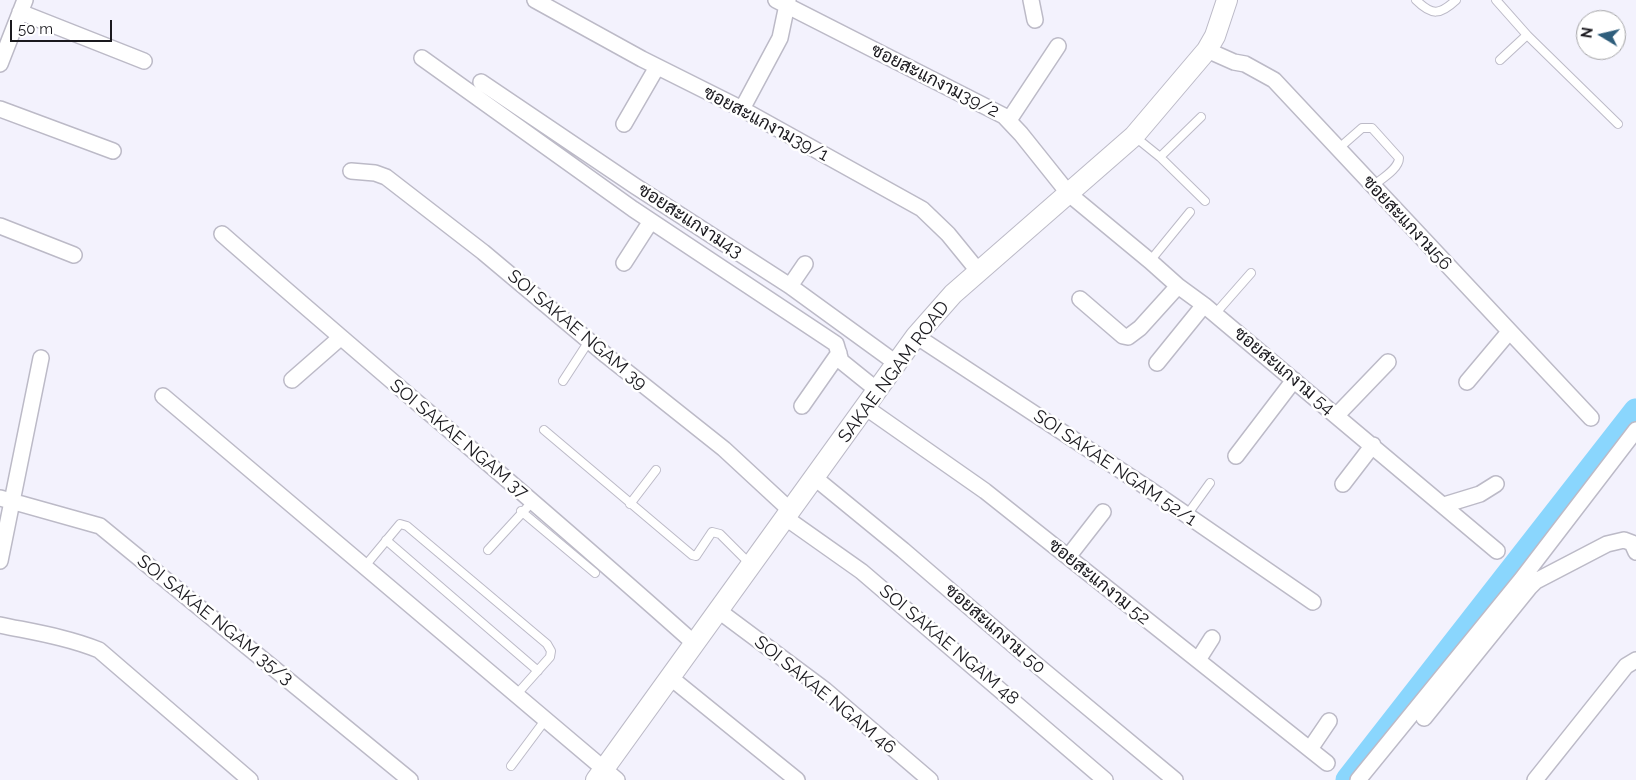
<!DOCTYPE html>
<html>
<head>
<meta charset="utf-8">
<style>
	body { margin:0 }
	#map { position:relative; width:1636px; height:780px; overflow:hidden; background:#f3f2fd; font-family:Raleway,sans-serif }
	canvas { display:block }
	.north { position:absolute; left:1576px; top:10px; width:50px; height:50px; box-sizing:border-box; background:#fff; border:1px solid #a3a3a5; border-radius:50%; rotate:279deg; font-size:14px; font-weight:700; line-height:20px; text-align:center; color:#1a191e }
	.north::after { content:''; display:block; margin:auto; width:18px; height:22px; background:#2f5e7c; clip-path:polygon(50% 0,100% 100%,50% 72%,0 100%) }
	.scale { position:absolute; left:10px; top:20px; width:102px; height:22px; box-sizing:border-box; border:2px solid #1a191e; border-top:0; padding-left:6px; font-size:15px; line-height:18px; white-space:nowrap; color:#1a191e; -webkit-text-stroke:4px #fff; paint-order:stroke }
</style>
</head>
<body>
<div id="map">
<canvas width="1636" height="780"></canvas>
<div class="north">N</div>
<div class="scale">50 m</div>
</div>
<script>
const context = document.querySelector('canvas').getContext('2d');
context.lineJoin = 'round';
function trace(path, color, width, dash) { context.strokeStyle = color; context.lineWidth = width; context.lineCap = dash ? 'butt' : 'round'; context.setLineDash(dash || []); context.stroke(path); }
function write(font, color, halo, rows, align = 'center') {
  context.font = font + ' Raleway,Sarabun,sans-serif'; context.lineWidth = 5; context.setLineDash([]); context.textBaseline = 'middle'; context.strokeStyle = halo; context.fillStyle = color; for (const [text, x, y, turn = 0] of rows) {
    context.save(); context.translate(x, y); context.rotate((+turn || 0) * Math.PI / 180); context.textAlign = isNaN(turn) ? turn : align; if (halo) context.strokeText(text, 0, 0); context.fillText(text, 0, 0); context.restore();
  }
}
const river = new Path2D(`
	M1348,780L1636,411`);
const service = new Path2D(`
	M1416,0C1432,16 1440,15 1456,0
	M1496,0L1527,35L1500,60
	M1527,35L1618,124
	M1134,136L1160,157L1205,201
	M1338,149L1362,128H1372L1399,158C1399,169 1381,179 1373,186
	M1160,157L1201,117
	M1150,261L1190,212
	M1215,314L1251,273
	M563,381L589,341
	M544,430L692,555L696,556L712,532L720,534L751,565
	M630,504L656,470
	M521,511L595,573
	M1187,515L1210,483
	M386,540L538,671
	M488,550L533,501
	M365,566L400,524L407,526L547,644L551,651L550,657L517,694
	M511,766L546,719`);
const minor = new Path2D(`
	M535,0L642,59L742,109L922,209L948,234L979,272
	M776,0L1004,116L1021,134L1069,194L1150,261L1178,286L1204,305L1497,551
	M1031,0L1035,20
	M20,12L144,61
	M1207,50L1234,62L1245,64L1274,80L1591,418
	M422,58L633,209L836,344L841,361L877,390
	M0,64L25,0
	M481,82L635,186L790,286L896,363
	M0,109L113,151
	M742,109L780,38L788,0
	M1009,120L1058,46
	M624,124L657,67
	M351,171L375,173L386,177L483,252L607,356L724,449L791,511
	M0,226L74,255
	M222,234C379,372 540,505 695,644
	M624,263L651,221
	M790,286L805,264
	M1080,299L1123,336L1128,337L1140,328L1178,286
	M916,336L1146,487L1313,602
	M1157,363L1204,305
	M292,380L340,338
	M1467,382L1509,332
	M163,396L617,780
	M802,406L839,353
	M865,407L985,491L1327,763
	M1337,415L1388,362
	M1236,456L1294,380
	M815,478L903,550L1032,661L1175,780
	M1343,484L1373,445
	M0,498L100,526L410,780
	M1444,505L1480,494L1496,484
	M786,518L861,571L1105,780
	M1068,557L1103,512
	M0,561L41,358
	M719,611L825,690L930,780
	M0,625C33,632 67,637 99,650L250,780
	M1198,660L1212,638
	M671,678L797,780
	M1424,718L1529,588L1536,581L1607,544L1624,540L1632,543L1636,552
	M1310,749L1329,721
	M1358,780L1521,580L1636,430
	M1535,780L1626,666L1636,660`);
const tertiary = new Path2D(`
	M596,780L916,336L953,294L1134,136L1207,50L1215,36L1227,0`);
const streetNames = [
	["ซอยสะแกงาม39/2",935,81,27],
	["ซอยสะแกงาม39/1",766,124,28],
	["ซอยสะแกงาม43",690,221,33],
	["ซอยสะแกงาม56",1407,223,47],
	["SOI SAKAE NGAM 39",577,330,40],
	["ซอยสะแกงาม 54",1284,371,40],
	["SAKAE NGAM ROAD",894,372,-53],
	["SOI SAKAE NGAM 37",459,439,40],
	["SOI SAKAE NGAM 52/1",1115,468,34],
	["ซอยสะแกงาม 52",1099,582,39],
	["SOI SAKAE NGAM 35/3",215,620,39],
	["ซอยสะแกงาม 50",995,629,41],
	["SOI SAKAE NGAM 48",949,645,40],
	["SOI SAKAE NGAM 46",825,695,39]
];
trace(river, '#8ad6fd', 25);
trace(service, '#bcbac7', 10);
trace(minor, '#bcbac7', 18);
trace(tertiary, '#bcbac7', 22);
trace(service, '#fff', 8);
trace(minor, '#fff', 15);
trace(tertiary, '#fff', 20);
write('18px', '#1a191e', '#fff', streetNames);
</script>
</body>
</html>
